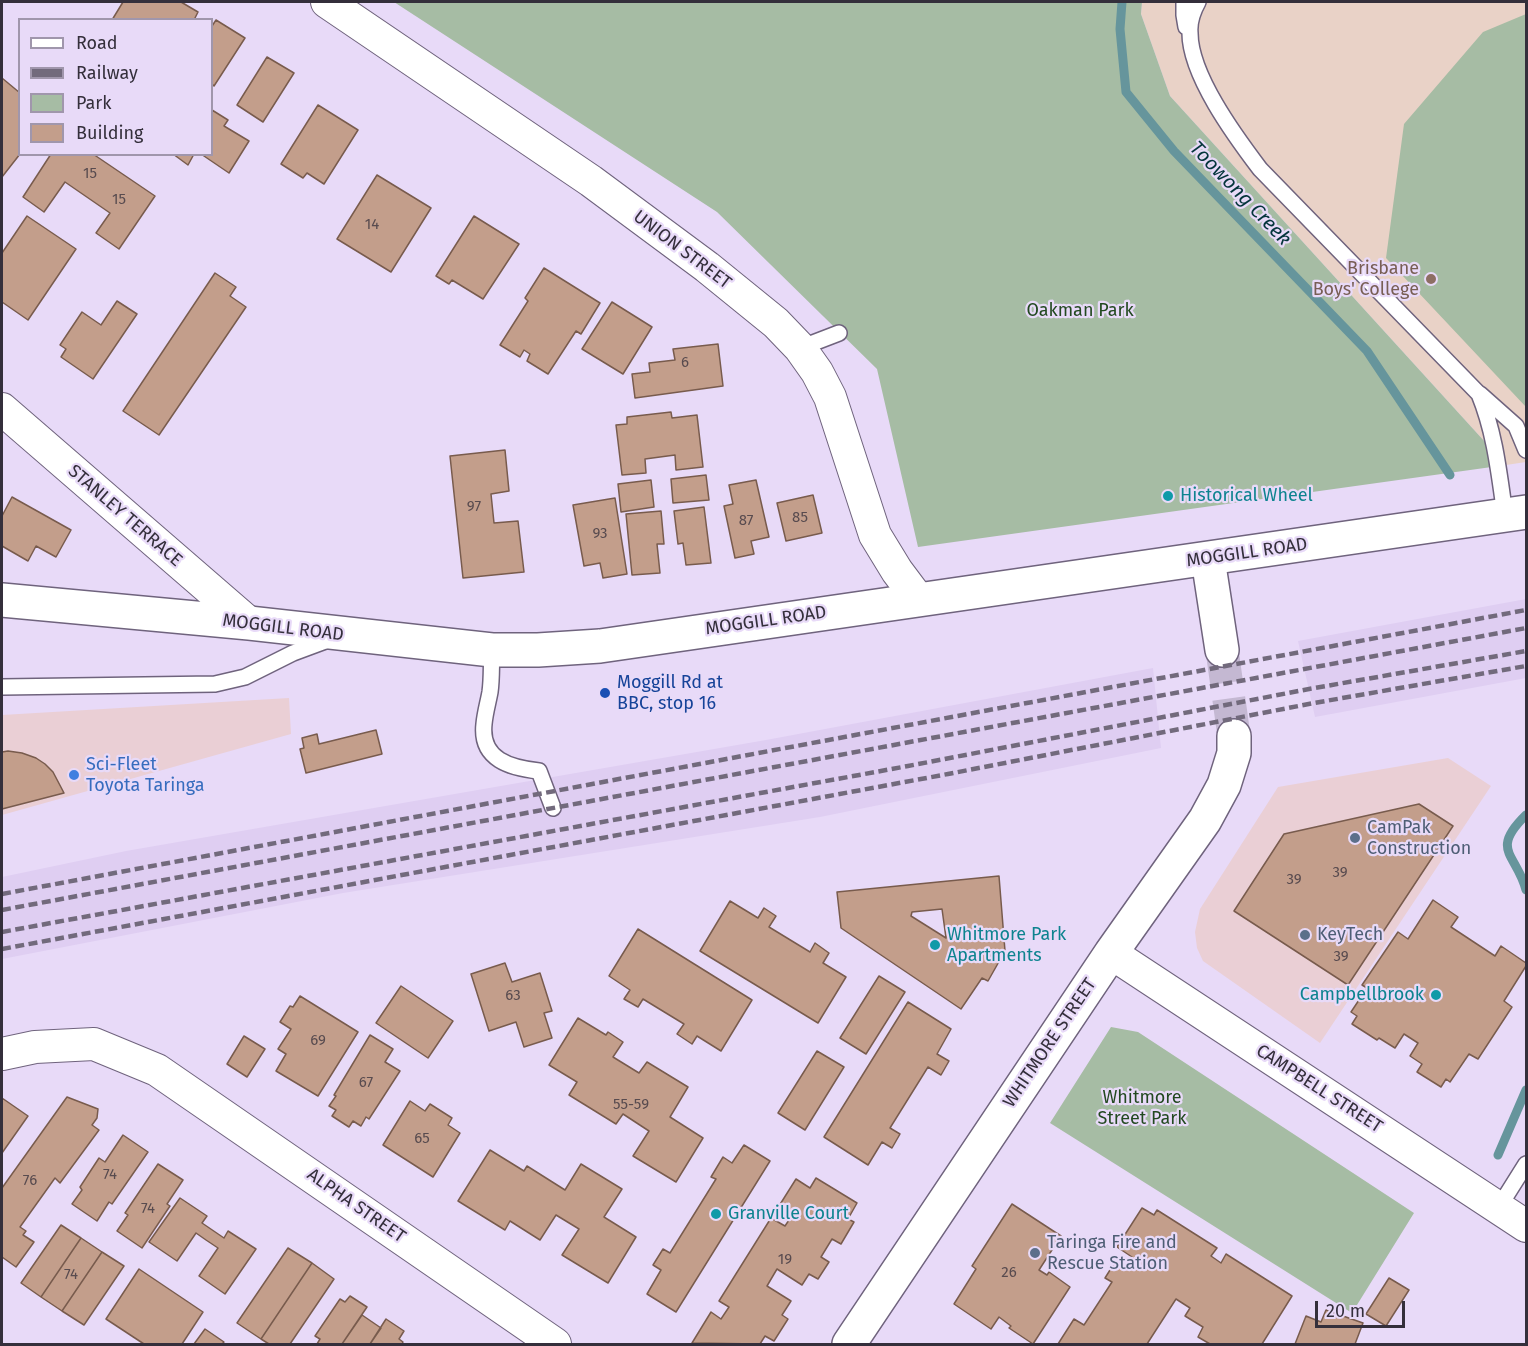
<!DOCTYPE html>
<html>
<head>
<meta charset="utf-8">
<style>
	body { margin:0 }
	#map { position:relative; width:1528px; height:1346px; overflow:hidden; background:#e8daf8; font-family:"Fira Sans",sans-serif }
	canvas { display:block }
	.frame { position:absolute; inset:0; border:3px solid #342f3b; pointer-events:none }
	.legend { position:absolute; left:18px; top:18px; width:195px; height:138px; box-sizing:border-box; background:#e8daf8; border:2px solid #a096ac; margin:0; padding:8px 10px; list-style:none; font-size:18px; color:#342f3b }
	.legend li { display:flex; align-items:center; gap:12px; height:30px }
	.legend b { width:30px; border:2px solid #a096ac }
	.scale { position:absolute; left:1315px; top:1301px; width:90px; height:27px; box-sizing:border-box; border:3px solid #342f3b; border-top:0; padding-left:8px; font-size:18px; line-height:21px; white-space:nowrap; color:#342f3b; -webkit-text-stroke:4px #e8daf8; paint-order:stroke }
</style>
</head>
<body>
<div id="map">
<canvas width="1528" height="1346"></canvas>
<div class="frame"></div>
<ul class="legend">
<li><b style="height:8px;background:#fff"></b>Road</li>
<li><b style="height:8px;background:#726a7c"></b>Railway</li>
<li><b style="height:16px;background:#a6bca4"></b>Park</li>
<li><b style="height:16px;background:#c39e8b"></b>Building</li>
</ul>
<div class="scale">20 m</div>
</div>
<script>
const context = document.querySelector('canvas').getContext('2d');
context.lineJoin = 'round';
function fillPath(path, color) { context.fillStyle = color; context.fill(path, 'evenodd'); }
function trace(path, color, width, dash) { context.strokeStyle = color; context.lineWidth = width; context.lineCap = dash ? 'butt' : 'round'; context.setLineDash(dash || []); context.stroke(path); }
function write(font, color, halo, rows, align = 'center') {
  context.font = font + ' "Fira Sans",sans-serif'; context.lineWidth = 4.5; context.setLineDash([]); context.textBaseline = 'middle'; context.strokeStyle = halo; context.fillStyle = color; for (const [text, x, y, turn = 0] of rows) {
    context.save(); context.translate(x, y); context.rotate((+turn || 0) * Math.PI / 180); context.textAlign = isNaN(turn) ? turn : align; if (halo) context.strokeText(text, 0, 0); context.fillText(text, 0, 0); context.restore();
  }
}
const commercial = new Path2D(`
	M289,698L291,734L2,815V715Z
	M1448,758L1491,786L1320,1043L1203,961L1197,948L1195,932L1200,909L1278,787Z`);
const built = new Path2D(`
	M1526,599V678L1315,717L1298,641Z
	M1153,668L1161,748L820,817L343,893L2,959V877L126,851L766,740Z`);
const education = new Path2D(`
	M1142,2H1526V462L1506,465L1170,96L1141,14Z`);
const green = new Path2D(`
	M394,2H1142L1141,14L1170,96L1506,465L918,547L877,369L717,212Z
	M1526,14V407L1386,258L1404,124L1483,32Z
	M1111,1027L1138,1032L1414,1213L1352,1313L1050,1123Z`);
const stream = new Path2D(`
	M1122,2L1120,29L1126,92L1174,151L1367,351L1450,475
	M1526,815C1489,851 1517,854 1526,890
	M1498,1155L1526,1090`);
const building = new Path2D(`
	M123,2H181L198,12L194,20H112Z
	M216,20L245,38L214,86L212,84V26Z
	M267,57L294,73L263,122L237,105Z
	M2,78L20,93V154L2,177Z
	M318,105L358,130L324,184L307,173L303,178L281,164Z
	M212,110L228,120L224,126L249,141L229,173L201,154H212Z
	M51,154H93L155,196L119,249L96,233L110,213L65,182L44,212L23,197Z
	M173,154H194L188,165Z
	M377,175L431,208L391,272L337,239Z
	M27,216L76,249L28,320L2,302V253Z
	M474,216L519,244L483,299L452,280L449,284L436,276Z
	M544,268L600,303L581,334L576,331L548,374L527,361L530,354L524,350L520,357L500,345L528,301L525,298Z
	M215,273L236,287L230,296L246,307L159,435L123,411Z
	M117,301L137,314L93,379L61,357L66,349L60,345L82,312L101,325Z
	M612,302L652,327L623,374L582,349Z
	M718,344L723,386L635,398L632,374L650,372L649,363L675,360L673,349Z
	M671,412L672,418L697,415L703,467L676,470L675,455L645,459L646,473L622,475L616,425L627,424V417Z
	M505,450L509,491L491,494L494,523L518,521L524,572L463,578L450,456Z
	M706,475L709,500L673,503L671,479Z
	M651,480L654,507L621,512L618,484Z
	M756,480L769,537L751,541L754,554L735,558L724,506L733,504L729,485Z
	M813,495L822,533L786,541L777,503Z
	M12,497L71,530L56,557L36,546L28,561L2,546V516Z
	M615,498L627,574L603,578L600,563L584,566L573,505Z
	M704,507L711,563L686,565L683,543L678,544L674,511Z
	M661,511L664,544H657L660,573L632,575L626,514Z
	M376,730L382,754L306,773L300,749L304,748L302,738L317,734L319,744Z
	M8,751L22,753L36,758L45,764L53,772L64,793L2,809V752Z
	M1419,804L1453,826L1348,985L1234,911L1284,834Z
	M999,876L1005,951L988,981L982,978L961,1009L841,928L837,892ZM942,909L946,938L911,916L912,912Z
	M1433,900L1458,917L1451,927L1495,956L1501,946L1526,963V966L1504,1001L1512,1007L1478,1059L1469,1054L1450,1082L1446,1079L1441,1087L1417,1072L1422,1064L1410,1056L1418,1043L1404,1034L1395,1048L1379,1038L1377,1040L1352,1024L1357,1016L1351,1012L1367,988L1362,985L1398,932L1408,939Z
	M730,901L758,918L764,908L776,916L769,927L810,952L815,943L829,953L823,963L846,977L818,1023L700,951Z
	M638,929L752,1000L721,1051L697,1036L692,1044L677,1034L684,1024L643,999L638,1007L624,999L630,990L609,976Z
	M505,963L512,982L540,973L552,1011L544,1013L552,1038L524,1047L516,1022L489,1031L471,974Z
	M879,976L905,992L866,1054L840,1038Z
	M401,986L453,1021L428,1058L376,1023Z
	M300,996L358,1032L318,1096L276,1071L286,1054L278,1049L291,1029L280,1022L290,1006L293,1007Z
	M908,1002L951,1029L937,1054L949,1061L941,1075L928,1067L890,1128L900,1134L892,1148L882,1142L868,1165L824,1137Z
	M578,1018L606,1035L608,1032L623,1042L613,1057L639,1073L647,1062L688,1087L670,1117L703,1138L676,1182L633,1156L649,1131L623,1114L616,1124L569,1095L577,1082L549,1065Z
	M370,1035L393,1049L385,1062L400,1071L369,1119L366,1117L361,1126L353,1121L349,1127L332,1116L336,1110L329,1106L336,1096L334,1095Z
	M244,1036L265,1049L247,1077L227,1064Z
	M817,1051L844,1067L805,1130L778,1113Z
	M67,1097L98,1109L97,1118L92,1125L99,1130L60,1183L55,1178L20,1227L26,1231L23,1235L34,1242L16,1267L2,1257V1188Z
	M2,1098L28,1116L2,1153Z
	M410,1101L425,1111L430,1104L452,1118L448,1125L460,1133L433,1177L383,1145Z
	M123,1135L148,1152L112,1204L109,1202L97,1221L72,1204L82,1190L80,1187L99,1158L105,1162Z
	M744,1145L770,1161L676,1312L647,1294L661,1270L653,1265L663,1249L670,1253L716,1179L711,1177L723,1157L732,1163Z
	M490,1150L524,1171L527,1166L565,1190L581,1164L622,1189L604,1217L636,1237L608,1283L562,1255L579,1229L556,1215L540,1240L510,1221L505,1230L458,1201Z
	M158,1164L183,1180L167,1204L170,1206L142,1248L117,1231L128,1215L125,1213Z
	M816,1178L857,1203L848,1219L854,1222L841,1244L832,1239L821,1257L829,1262L818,1279L809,1274L802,1285L777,1269L767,1286L791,1301L782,1315L788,1319L774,1341L765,1336L760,1344L692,1343L711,1312L721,1319L729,1307L719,1301L771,1218L785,1226L793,1214L779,1206L796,1179L810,1188Z
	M180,1198L207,1216L202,1223L224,1238L228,1231L256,1249L225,1294L199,1276L218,1248L206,1240L196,1233L177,1261L149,1242Z
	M1012,1204L1061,1236L1039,1270L1047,1275L1049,1272L1070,1287L1033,1344L1009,1328L1011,1326L999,1317L991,1329L954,1304L976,1269L972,1266Z
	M1142,1208L1154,1215L1157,1210L1217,1248L1211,1256L1221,1263L1226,1254L1292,1296L1262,1344H1210L1198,1337L1203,1327L1185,1316L1190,1308L1176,1299L1147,1344H1058L1074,1319L1084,1325L1112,1282L1105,1278L1115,1262L1125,1268L1132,1257L1117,1247Z
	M61,1225L81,1238L41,1297L21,1283Z
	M81,1238L102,1252L62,1311L41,1297Z
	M288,1248L312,1263L261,1339L237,1323Z
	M102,1252L124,1266L84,1325L62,1311Z
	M312,1263L334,1279L290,1344H269L261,1339Z
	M139,1269L203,1312L182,1344H144L106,1319Z
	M1389,1278L1409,1290L1386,1326L1366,1314Z
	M350,1296L367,1307L342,1344H317L320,1339L315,1336L340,1299L345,1302Z
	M1326,1310L1363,1323L1355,1344H1295L1306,1316L1321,1322Z
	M362,1315L381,1328L370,1344H342Z
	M386,1319L404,1331L399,1339L403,1342L402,1344H370Z
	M205,1329L224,1342L222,1344H194Z`);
const tertiaryTunnel = new Path2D(`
	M1222,650L1234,736`);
const service = new Path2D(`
	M1184,2V15L1186,27
	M1198,2C1193,11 1189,22 1190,33C1190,75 1235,136 1260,169L1479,394C1495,433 1499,473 1505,515
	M800,348L839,333
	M1480,394L1516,426L1526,450
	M492,650C491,664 492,678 490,692C488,703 485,713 484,724C480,760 511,768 539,771L553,808
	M2,687L215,684L245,677L293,653L328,640
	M1499,1207L1526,1164`);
const minor = new Path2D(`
	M327,2L591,181L707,267L776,323L800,348L817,372L830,397L875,535L897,571L918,599
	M2,409L249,623
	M1111,953L1526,1226
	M2,1054L35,1047L94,1044L157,1070L555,1344`);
const tertiary = new Path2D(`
	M1208,559L1222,650
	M849,1344L1111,953L1205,820L1224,785L1234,753V736`);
const trunk = new Path2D(`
	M2,600L249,623L492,650H538L600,646L1526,512`);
const rail = new Path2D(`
	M2,894L1526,610
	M2,910L1526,628
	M2,932L908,766L1309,689L1526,651
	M2,949L948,774L1314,703L1526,666`);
const markers = [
	[1431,279,6,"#8d6e63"],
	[1168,496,6,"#0f9aa8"],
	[605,693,6,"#1a4fb4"],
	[74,775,6,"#3f7fe0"],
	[1355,838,6,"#5c6f8a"],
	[1305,935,6,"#5c6f8a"],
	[935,945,6,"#0f9aa8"],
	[1436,995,6,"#0f9aa8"],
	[716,1214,6,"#0f9aa8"],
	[1035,1253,6,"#5c6f8a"]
];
const numberNames = [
	["15",90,174],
	["15",119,200],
	["14",372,225],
	["6",685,363],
	["97",474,507],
	["85",800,518],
	["87",746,521],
	["93",600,534],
	["39",1340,873],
	["39",1294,880],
	["39",1341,957],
	["63",513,996],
	["69",318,1041],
	["67",366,1083],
	["55-59",631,1105],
	["65",422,1139],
	["74",110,1175],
	["76",30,1181],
	["74",148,1209],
	["19",785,1260],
	["26",1009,1273],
	["74",71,1275]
];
const streetNames = [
	["UNION STREET",682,250,37],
	["STANLEY TERRACE",125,516,41],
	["MOGGILL ROAD",1247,553,-8],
	["MOGGILL ROAD",766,621,-8],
	["MOGGILL ROAD",283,628,7],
	["WHITMORE STREET",1050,1043,-56],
	["CAMPBELL STREET",1319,1089,33],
	["ALPHA STREET",356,1206,35]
];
const educationNames = [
	["Brisbane",1419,269],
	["Boys' College",1419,290]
];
const parkNames = [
	["Oakman Park",1080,311],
	["Whitmore",1142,1098],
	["Street Park",1142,1119]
];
const cultureNames = [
	["Historical Wheel",1180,496],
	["Whitmore Park",947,935],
	["Apartments",947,956],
	["Campbellbrook",1424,995,"right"],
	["Granville Court",728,1214]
];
const transitNames = [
	["Moggill Rd at",617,683],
	["BBC, stop 16",617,704]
];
const shopNames = [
	["Sci-Fleet",86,765],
	["Toyota Taringa",86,786]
];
const serviceNames = [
	["CamPak",1367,828],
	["Construction",1367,849],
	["KeyTech",1317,935],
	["Taringa Fire and",1047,1243],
	["Rescue Station",1047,1264]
];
const waterNames = [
	["Toowong Creek",1240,194,46]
];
fillPath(commercial, '#eacfd5');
fillPath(built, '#dfcef2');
fillPath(education, '#e9d2c7');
fillPath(green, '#a6bca4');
trace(stream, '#66959c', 9);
fillPath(building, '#c39e8b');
trace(building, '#785b4d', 1.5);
trace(tertiaryTunnel, '#c4b8d2', 33, [33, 16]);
trace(service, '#6f637d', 18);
trace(minor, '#6f637d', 34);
trace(tertiary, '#6f637d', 36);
trace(trunk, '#6f637d', 36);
trace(service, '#fff', 15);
trace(minor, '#fff', 32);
trace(tertiary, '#fff', 33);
trace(trunk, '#fff', 33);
trace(rail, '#726a7c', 4.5, [9, 4.5]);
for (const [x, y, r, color] of markers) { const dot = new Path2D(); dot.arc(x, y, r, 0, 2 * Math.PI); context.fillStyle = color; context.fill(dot); trace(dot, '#e8daf8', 2); }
write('15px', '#584b4f', null, numberNames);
write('18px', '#342f3b', '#e8daf8', streetNames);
write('18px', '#785e54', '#e8daf8', educationNames, 'right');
write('18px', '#224920', '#e8daf8', parkNames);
write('18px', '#0d838f', '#e8daf8', cultureNames, 'left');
write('18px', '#164399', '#e8daf8', transitNames, 'left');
write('18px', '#366cbe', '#e8daf8', shopNames, 'left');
write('18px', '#4e5e75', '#e8daf8', serviceNames, 'left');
write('italic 20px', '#04353b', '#e8daf8', waterNames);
</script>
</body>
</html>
